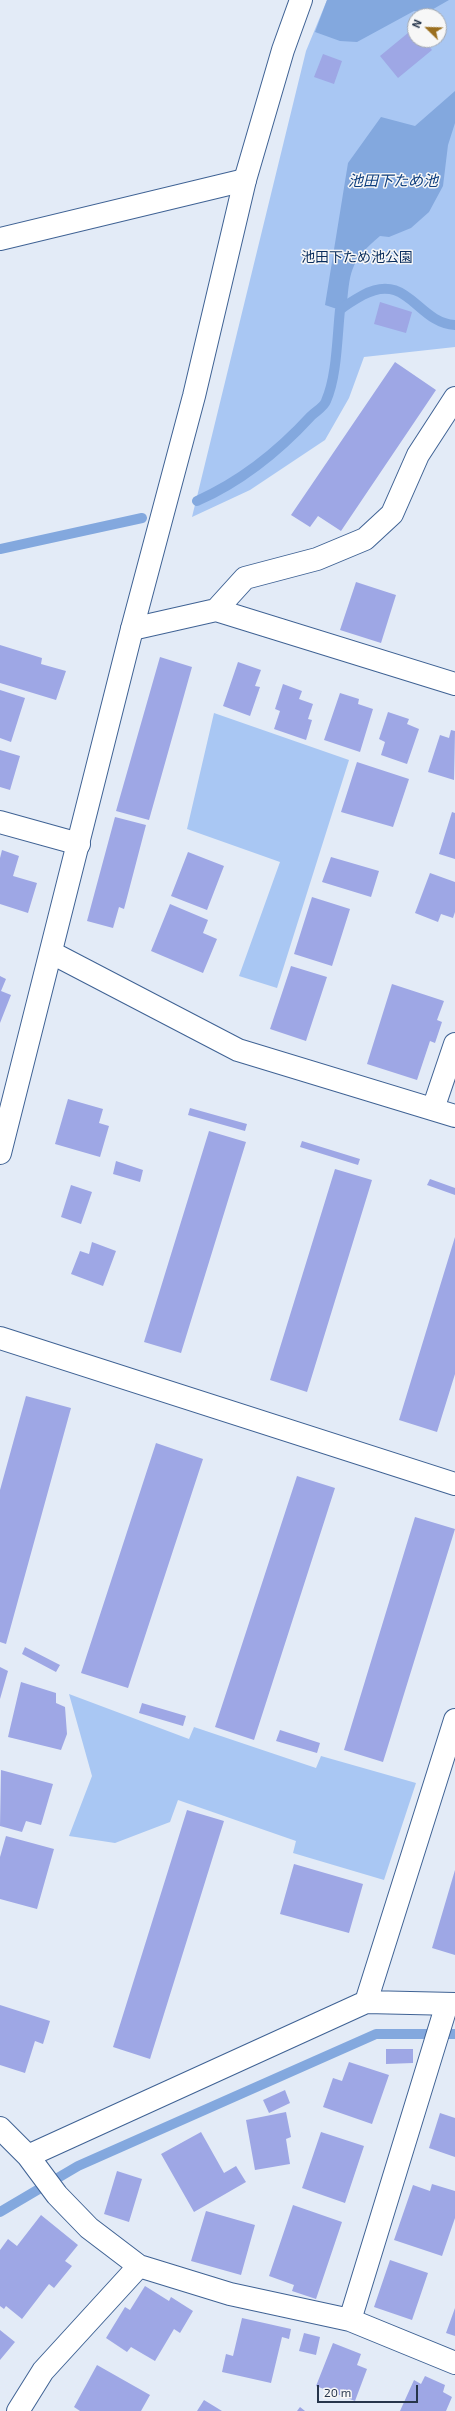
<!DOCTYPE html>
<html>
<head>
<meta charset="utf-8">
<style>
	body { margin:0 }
	#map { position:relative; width:455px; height:2411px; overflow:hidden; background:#e3ebf7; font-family:"Exo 2",sans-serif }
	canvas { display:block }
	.north { position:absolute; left:407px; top:8px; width:40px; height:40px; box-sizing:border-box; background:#f7f7f7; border:1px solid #a3a9b2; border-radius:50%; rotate:293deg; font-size:11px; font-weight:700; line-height:16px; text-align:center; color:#26354b }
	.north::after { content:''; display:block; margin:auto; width:14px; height:18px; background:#9b6f1f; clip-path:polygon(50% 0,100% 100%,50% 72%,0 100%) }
	.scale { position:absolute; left:317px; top:2385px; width:101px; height:18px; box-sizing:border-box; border:2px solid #26354b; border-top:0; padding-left:5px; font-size:12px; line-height:14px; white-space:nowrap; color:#26354b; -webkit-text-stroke:3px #f7f7f7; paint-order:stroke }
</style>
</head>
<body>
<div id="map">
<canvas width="455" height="2411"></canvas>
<div class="north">N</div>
<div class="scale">20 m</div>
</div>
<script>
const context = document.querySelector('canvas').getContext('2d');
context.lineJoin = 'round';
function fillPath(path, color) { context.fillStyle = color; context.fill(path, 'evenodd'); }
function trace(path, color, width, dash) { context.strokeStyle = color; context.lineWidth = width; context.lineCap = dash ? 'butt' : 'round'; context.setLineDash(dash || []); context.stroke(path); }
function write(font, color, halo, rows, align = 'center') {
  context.font = font + ' "Exo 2","Noto Sans JP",sans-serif'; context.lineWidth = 3; context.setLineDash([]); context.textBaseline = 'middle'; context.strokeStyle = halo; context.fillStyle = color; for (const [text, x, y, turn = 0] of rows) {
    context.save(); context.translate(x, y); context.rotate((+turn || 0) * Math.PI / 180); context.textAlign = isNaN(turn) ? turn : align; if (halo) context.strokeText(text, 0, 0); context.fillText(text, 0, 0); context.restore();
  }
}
const green = new Path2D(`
	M327,0H455V347L364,357L349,398L325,440L250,490L192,517L306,51ZM415,16H439V40H415Z
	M214,713L349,760L277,988L239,976L280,862L187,829Z
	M69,1694L189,1739L194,1727L316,1768L321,1756L416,1783L384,1880L293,1853L296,1841L178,1800L170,1822L115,1843L69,1836L92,1776Z`);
const water = new Path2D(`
	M327,0H449L428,12L414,11L357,42L340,41L315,32Z
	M455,91V123L448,145L443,186L429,212L411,228L389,237L380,236C352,260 350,268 347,304L340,310L325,305L348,163L381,117L415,126Z`);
const stream = new Path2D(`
	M197,501C242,481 278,452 311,416C316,411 324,407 326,401C337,376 337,338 340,310C347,304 354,300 363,295C408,271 417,323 455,325
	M0,549L142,518
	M0,2212L78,2166L376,2034H455`);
const building = new Path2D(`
	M414,28L415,40H424L432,50L398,78L380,56Z
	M323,54L342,61L334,84L314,77Z
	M380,302L412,312L406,333L374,324Z
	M395,362L436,390L341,531L318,516L310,527L291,515Z
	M356,582L396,595L381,643L340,630Z
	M0,645L42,658L41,664L66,671L56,700L0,683Z
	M160,657L192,667L149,820L116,811Z
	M238,662L261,670L255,686L260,687L250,716L223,706Z
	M283,684L302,691L299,699L313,704L308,719L312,720L306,740L274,729L280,711L275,709Z
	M0,690L25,698L11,742L0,738Z
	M340,693L359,699L358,704L373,709L360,752L324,740Z
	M388,712L409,719L407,724L419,729L407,764L381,755L385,742L379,739Z
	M451,730L455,731L454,780L428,772L440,735L449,738Z
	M0,750L20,756L10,790L0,787Z
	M357,762L409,779L393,827L341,812Z
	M452,812L455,813V859L439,854Z
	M115,817L146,825L124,909L119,907L113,928L87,921Z
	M2,850L19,856L13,876L37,883L28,913L0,904V858Z
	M188,852L224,866L207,910L171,896Z
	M331,857L379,871L371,897L322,882Z
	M430,873L455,882V912L453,918L441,914L438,922L415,913Z
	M312,897L350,909L332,966L294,954Z
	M170,904L208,920L203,933L217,939L203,973L151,951Z
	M291,966L327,977L306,1041L270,1029Z
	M0,976L6,979L1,991L11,995L0,1023Z
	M392,984L444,1001L437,1020L442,1022L435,1043L430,1041L417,1080L367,1064Z
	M68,1099L103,1109L99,1123L109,1126L100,1157L55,1144Z
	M190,1108L247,1124L245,1131L188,1115Z
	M209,1131L246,1142L181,1353L144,1342Z
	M302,1141L360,1159L358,1165L300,1147Z
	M116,1161L143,1170L140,1182L113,1174Z
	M335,1169L372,1180L307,1392L270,1380Z
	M430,1179L455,1188V1195L427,1185Z
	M71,1185L92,1192L81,1224L61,1217Z
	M455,1237V1374L437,1432L399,1420Z
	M92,1242L116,1251L103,1286L71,1274L80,1251L89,1254Z
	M26,1396L71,1408L6,1644L0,1642V1490Z
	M156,1443L203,1459L128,1688L81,1673Z
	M297,1476L335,1488L254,1740L215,1727Z
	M415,1517L455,1529L383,1762L344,1750Z
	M25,1647L60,1665L56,1672L22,1654Z
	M0,1667L8,1671L0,1699Z
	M21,1682L56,1693V1703L65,1707L67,1734L61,1750L8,1737Z
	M142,1703L186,1716L183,1726L139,1713Z
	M280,1730L320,1743L317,1753L276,1741Z
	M1,1770L53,1784L41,1825L26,1821L22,1832L0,1826Z
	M187,1810L224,1821L150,2059L113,2047Z
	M6,1836L54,1849L37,1909L0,1899V1857Z
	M294,1864L363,1884L349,1933L280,1914Z
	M455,1870V1955L432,1948Z
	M0,2005L50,2021L43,2044L35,2041L25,2073L0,2065Z
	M386,2049H413V2063L386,2064Z
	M349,2062L389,2075L372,2124L323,2107L333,2078L342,2081Z
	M285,2090L290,2103L269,2113L263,2100Z
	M286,2112L291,2137L286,2139L290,2164L255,2170L246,2120Z
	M440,2113L455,2118V2157L429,2148Z
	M201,2132L224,2173L236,2166L246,2182L194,2212L161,2154Z
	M321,2132L364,2146L345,2203L302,2188Z
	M117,2171L142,2179L129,2222L104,2214Z
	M432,2184L455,2191V2218L442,2256L394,2240L413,2185L430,2191Z
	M293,2205L342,2222L316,2299L292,2291L294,2285L269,2276Z
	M206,2211L255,2225L241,2275L191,2261Z
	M41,2215L78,2245L65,2261L72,2266L54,2288L49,2284L22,2319L6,2306L4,2309L0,2306V2250L8,2239L17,2246Z
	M390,2260L428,2273L412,2320L374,2307Z
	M145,2286L169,2301L171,2297L193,2311L180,2333L174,2329L155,2361L131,2347L127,2352L106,2338L125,2307L130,2310Z
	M455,2308V2336L446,2333Z
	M242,2318L291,2329L289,2339L282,2337L271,2383L222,2372L226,2354L233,2356Z
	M0,2330L15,2342L0,2360Z
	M304,2333L320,2337L316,2355L299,2351Z
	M333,2343L361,2354L357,2365L367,2369L355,2401L316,2386Z
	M97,2365L150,2395L141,2411H80L74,2407Z
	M425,2376L445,2385L443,2392L452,2397L446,2411H400L414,2380L421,2384Z
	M204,2400L222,2411H197Z
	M300,2407L305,2411H297Z`);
const street = new Path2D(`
	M0,239L245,180
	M216,610L455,684
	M132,629L216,610L245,578L317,559L365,539L392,514L418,455L455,398
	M0,822L79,844
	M52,953L238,1050L455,1116
	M433,1109L455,1044
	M0,1338L455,1484
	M366,2002L455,1720
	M0,2128L28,2156L57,2195L89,2228L139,2266L230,2294L350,2320L455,2363
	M28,2156L366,2002L455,2004
	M350,2320L447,2004
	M18,2411L43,2371L139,2266`);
const secondary = new Path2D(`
	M0,1153L132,629L194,396L245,180L283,50L301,0`);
const parkNames = [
	["池田下ため池公園",357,257]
];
const waterNames = [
	["池田下ため池",393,181]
];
fillPath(green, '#a9c7f3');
fillPath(water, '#83a8de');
trace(stream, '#83a8de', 10);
fillPath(building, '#9ea7e5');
trace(street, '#3f6294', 24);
trace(secondary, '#3f6294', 24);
trace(street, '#fff', 22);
trace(secondary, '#fff', 22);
write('14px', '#082c5c', '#f7f7f7', parkNames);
write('italic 15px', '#0e3e7e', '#f7f7f7', waterNames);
</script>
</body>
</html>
